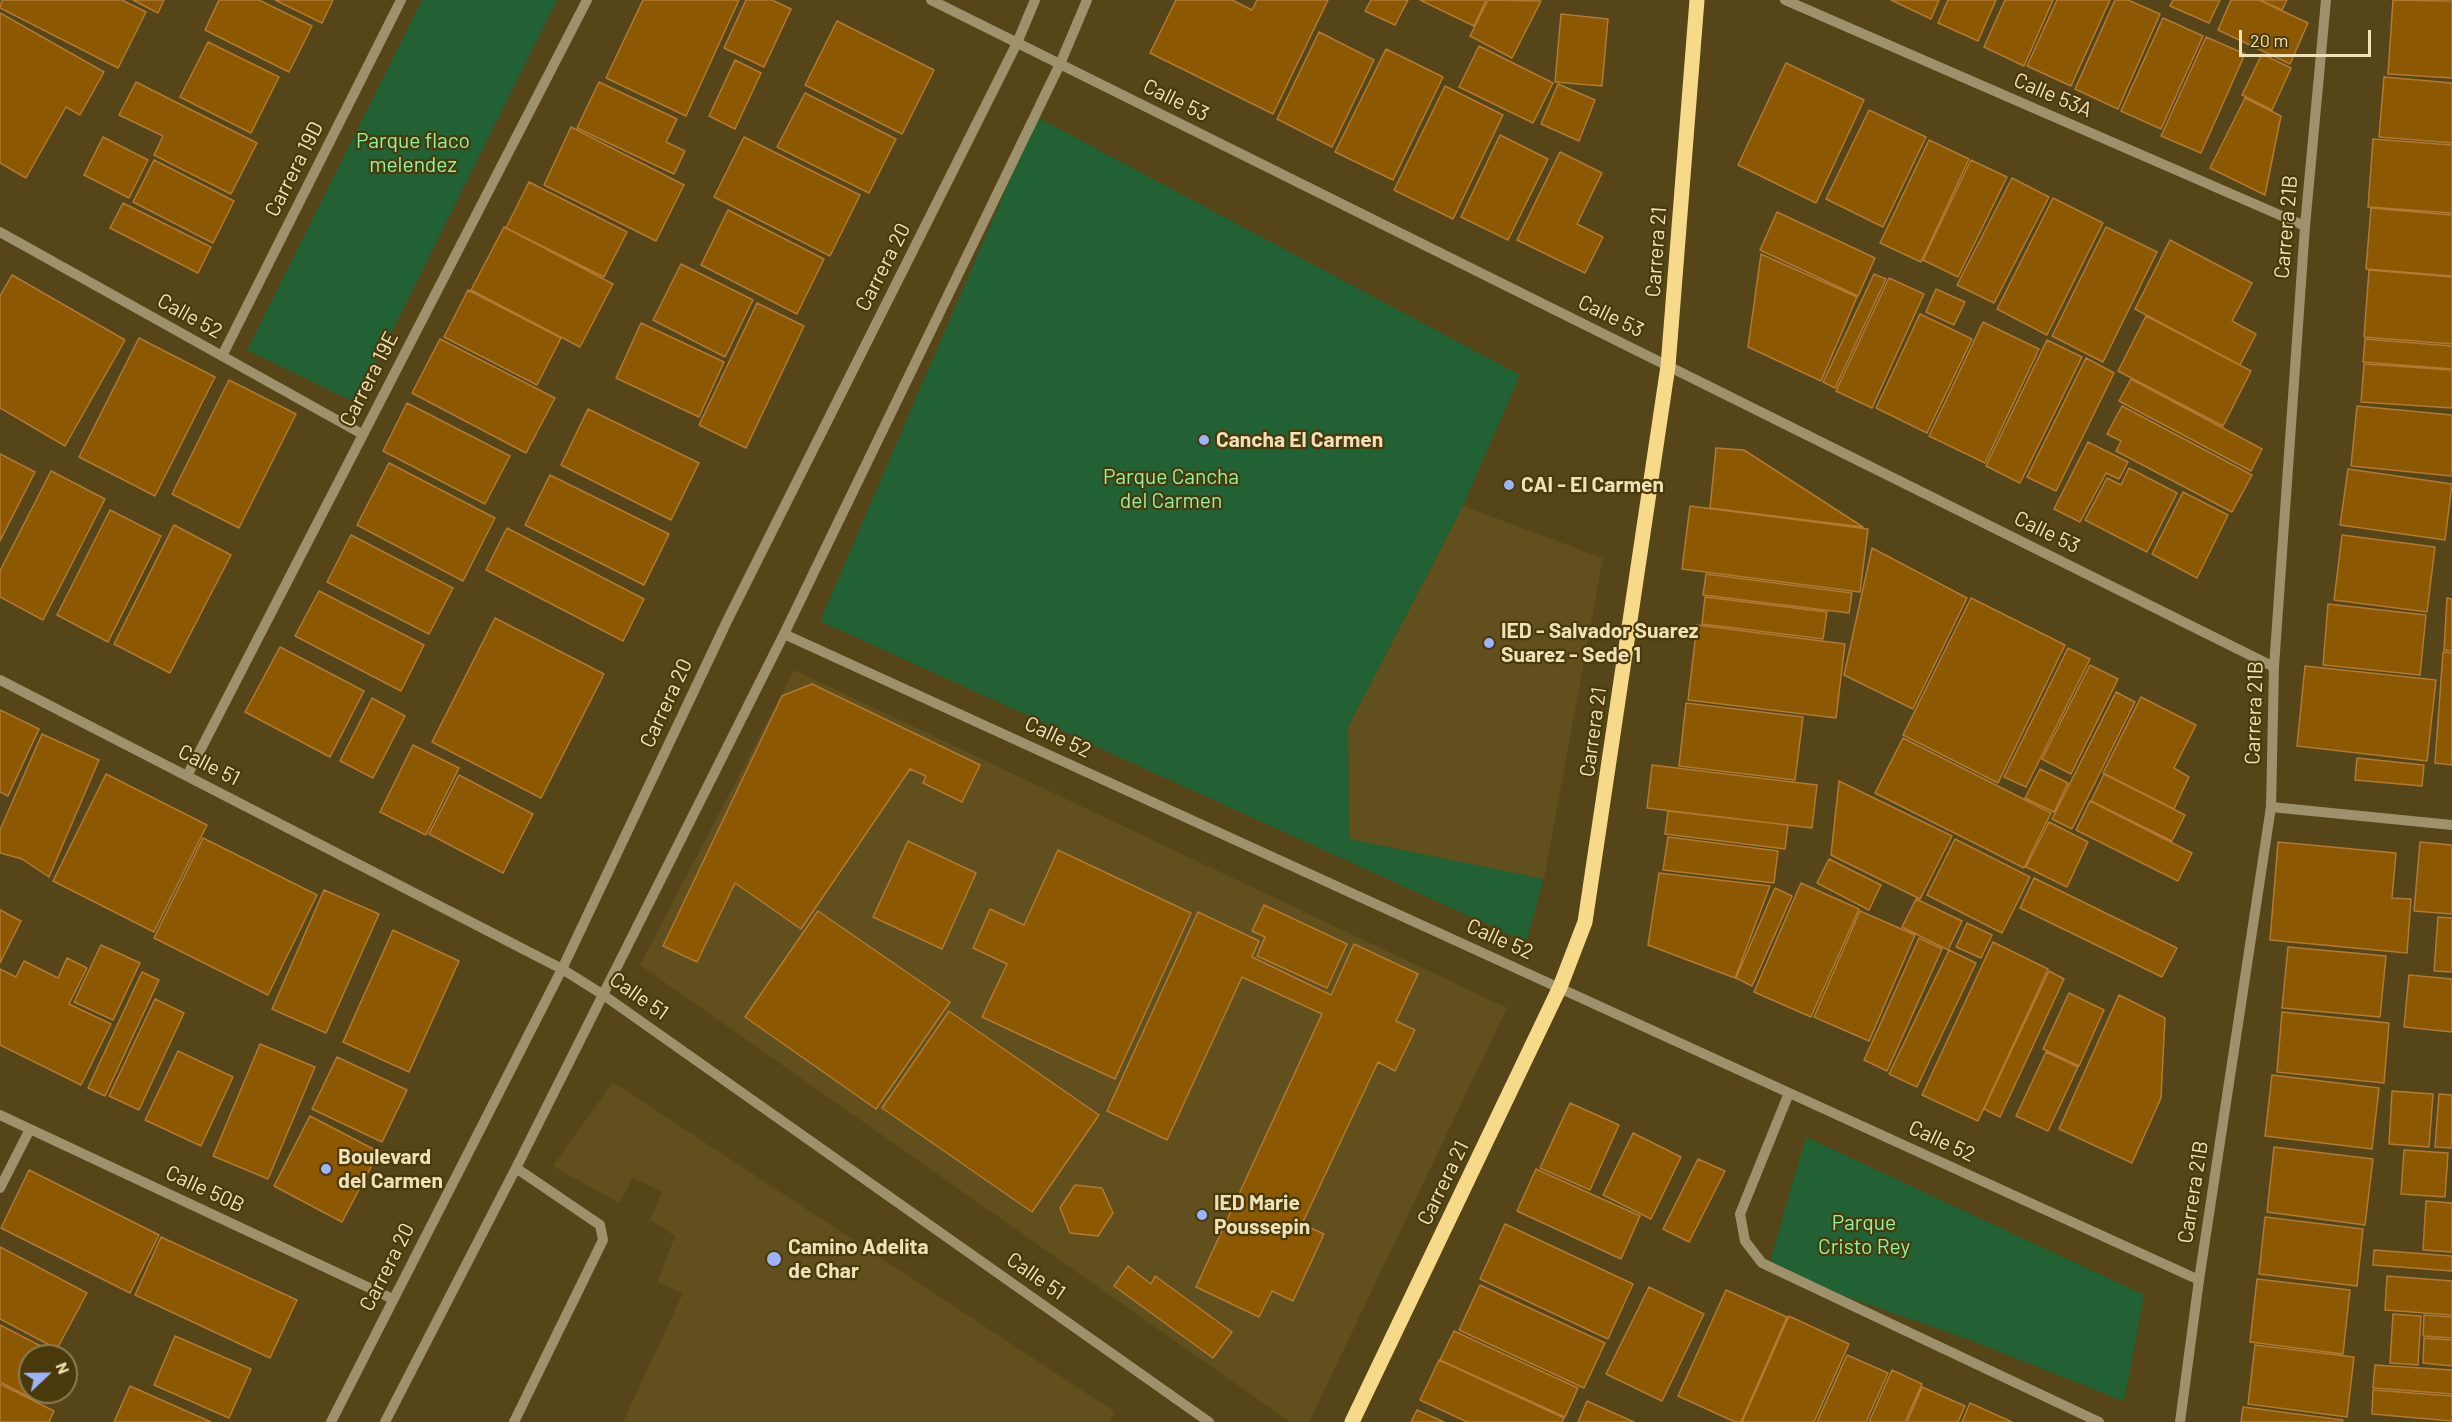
<!DOCTYPE html>
<html>
<head>
<meta charset="utf-8">
<style>
	body { margin:0 }
	#map { position:relative; width:2452px; height:1422px; overflow:hidden; background:#554518; font-family:Barlow,sans-serif }
	canvas { display:block }
	.north { position:absolute; left:18px; top:1344px; width:60px; height:60px; box-sizing:border-box; background:#4a3a0b; border:2px solid #8c7d51; border-radius:50%; rotate:68deg; font-size:16px; font-weight:700; line-height:24px; text-align:center; color:#f0e1b9 }
	.north::after { content:''; display:block; margin:auto; width:21px; height:27px; background:#9bb4fd; clip-path:polygon(50% 0,100% 100%,50% 72%,0 100%) }
	.scale { position:absolute; left:2239px; top:30px; width:132px; height:27px; box-sizing:border-box; border:3px solid #f0e1b9; border-top:0; padding-left:8px; font-size:18px; line-height:21px; white-space:nowrap; color:#f0e1b9; -webkit-text-stroke:4px #4a3a0b; paint-order:stroke }
</style>
</head>
<body>
<div id="map">
<canvas width="2452" height="1422"></canvas>
<div class="north">N</div>
<div class="scale">20 m</div>
</div>
<script>
const context = document.querySelector('canvas').getContext('2d');
context.lineJoin = 'round';
function fillPath(path, color) { context.fillStyle = color; context.fill(path, 'evenodd'); }
function trace(path, color, width, dash) { context.strokeStyle = color; context.lineWidth = width; context.lineCap = dash ? 'butt' : 'round'; context.setLineDash(dash || []); context.stroke(path); }
function write(font, color, halo, rows, align = 'center') {
  context.font = font + ' Barlow,sans-serif'; context.lineWidth = 4.5; context.setLineDash([]); context.textBaseline = 'middle'; context.strokeStyle = halo; context.fillStyle = color; for (const [text, x, y, turn = 0] of rows) {
    context.save(); context.translate(x, y); context.rotate((+turn || 0) * Math.PI / 180); context.textAlign = isNaN(turn) ? turn : align; if (halo) context.strokeText(text, 0, 0); context.fillText(text, 0, 0); context.restore();
  }
}
const built = new Path2D(`
	M1463,506L1603,558L1544,879L1349,840L1348,727Z
	M794,670L1507,1008L1309,1422H1290L640,965Z
	M613,1082L1115,1412L1110,1422H623L683,1293L657,1283L675,1236L650,1220L662,1192L633,1178L619,1203L553,1166Z`);
const green = new Path2D(`
	M422,0H557L356,403L247,350Z
	M1037,117L1520,375L1463,506L1348,727L1349,839L1544,879L1526,942L820,621Z
	M1806,1137L2144,1295L2124,1401L1967,1339L1839,1294L1770,1261Z`);
const building = new Path2D(`
	M2,0H122L146,12L118,68L0,8Z
	M133,0H164L158,13Z
	M219,0H259L312,26L289,72L205,30Z
	M275,0H333L322,23Z
	M643,0H739L686,116L606,78Z
	M746,0H772L791,9L764,67L724,48Z
	M1176,0H1232L1252,10L1257,0H1328L1273,114L1150,53Z
	M1371,0H1408L1395,25L1365,11Z
	M1420,0H1486L1474,26Z
	M1488,0L1541,1L1512,58L1470,36Z
	M1891,0H1939L1931,19Z
	M1948,0H1996L1978,41L1938,23Z
	M2005,0H2053L2024,66L1984,47Z
	M2057,0H2110L2071,86L2027,66Z
	M2115,0H2128L2160,14L2118,109L2075,89Z
	M2173,0H2220L2209,23L2170,6Z
	M2231,0H2259L2308,23L2290,64L2218,30Z
	M2260,0H2287L2282,10Z
	M2393,0L2452,1V78L2388,74Z
	M0,13L104,72L80,115L66,107L26,178L0,163Z
	M1561,14L1608,19L1602,86L1555,82Z
	M2163,18L2203,36L2161,129L2121,111Z
	M837,21L934,70L902,134L805,85Z
	M1319,32L1374,60L1332,147L1277,119Z
	M2206,37L2245,54L2201,153L2161,136Z
	M208,42L279,77L251,133L180,97Z
	M1479,46L1553,83L1533,123L1459,87Z
	M1386,49L1443,77L1393,180L1335,152Z
	M2262,54L2291,68L2272,110L2242,95Z
	M735,60L761,73L735,129L709,116Z
	M1786,63L1864,100L1816,203L1738,165Z
	M2384,77L2452,83V143L2379,137Z
	M136,82L257,143L231,194L154,155L163,136L119,115Z
	M599,82L677,119L666,142L685,151L674,174L577,128Z
	M1558,84L1595,100L1579,141L1541,124Z
	M1445,86L1503,115L1453,219L1394,190Z
	M805,93L896,139L869,193L777,147Z
	M2245,98L2281,116L2265,195L2210,168Z
	M1869,110L1926,137L1883,227L1826,199Z
	M571,127L684,185L656,241L544,185Z
	M1500,135L1548,159L1508,240L1461,217Z
	M103,137L148,160L129,198L84,175Z
	M744,137L860,195L830,256L714,197Z
	M2373,139L2452,145V213L2368,207Z
	M1929,140L1969,159L1921,262L1880,243Z
	M1560,152L1602,173L1577,224L1603,237L1585,273L1517,240Z
	M154,160L234,201L213,243L133,202Z
	M1971,160L2007,177L1958,277L1923,260Z
	M2012,178L2049,197L1994,303L1957,285Z
	M529,182L627,232L604,277L506,228Z
	M2053,198L2103,223L2047,335L1997,309Z
	M123,203L211,247L198,273L110,228Z
	M2371,208L2452,215V276L2366,269Z
	M728,210L824,259L797,314L701,265Z
	M1777,212L1875,258L1858,296L1760,250Z
	M504,227L613,284L580,347L471,290Z
	M2106,227L2157,252L2103,362L2052,336Z
	M2170,240L2252,283L2232,321L2256,334L2240,365L2135,309Z
	M1761,254L1857,297L1821,381L1748,347Z
	M681,264L753,300L725,357L653,320Z
	M2369,270L2452,277V344L2364,337Z
	M1874,274L1886,279L1835,388L1823,382Z
	M12,275L125,340L65,446L0,408V296Z
	M1889,278L1924,294L1872,408L1836,391Z
	M1936,289L1965,302L1954,325L1926,312Z
	M468,290L561,338L537,385L444,337Z
	M757,303L804,326L746,448L699,425Z
	M1920,314L1972,339L1927,433L1876,408Z
	M2146,316L2251,371L2223,426L2118,371Z
	M1983,322L2039,349L1985,463L1929,436Z
	M641,323L724,362L699,417L616,378Z
	M139,338L215,377L155,496L79,457Z
	M440,339L555,398L526,453L412,393Z
	M2365,339L2452,346V369L2363,362Z
	M2047,340L2082,357L2020,483L1986,466Z
	M2086,358L2114,373L2056,491L2027,477Z
	M2364,364L2452,370V408L2361,402Z
	M2131,379L2262,449L2251,471L2119,401Z
	M229,380L296,414L239,528L172,494Z
	M407,403L510,456L485,504L383,451Z
	M2122,406L2252,475L2232,512L2116,451L2121,441L2107,434Z
	M2357,406L2452,415V476L2351,466Z
	M588,409L699,463L671,520L561,465Z
	M2088,442L2128,462L2119,479L2106,473L2080,522L2054,509Z
	M1716,448L1744,450L1863,527L1710,508Z
	M0,454L35,472L0,541Z
	M389,463L495,518L463,581L357,525Z
	M2129,468L2177,493L2147,552L2085,520L2107,478L2121,485Z
	M2348,469L2452,484L2445,540L2340,525Z
	M51,471L105,499L43,620L0,597V571Z
	M550,475L669,534L644,585L525,525Z
	M2183,492L2228,515L2197,578L2152,554Z
	M1690,506L1868,529L1860,592L1682,569Z
	M110,510L161,536L108,642L57,615Z
	M174,525L231,555L170,673L114,644Z
	M507,528L644,599L623,641L486,570Z
	M351,535L453,588L429,634L327,582Z
	M2342,535L2435,547L2427,612L2334,600Z
	M1872,548L1967,598L1913,709L1844,675Z
	M1706,574L1852,593L1849,613L1703,595Z
	M319,591L424,645L401,691L295,636Z
	M1705,597L1827,612L1823,639L1702,624Z
	M1971,598L2065,645L1998,783L1903,735Z
	M2447,598L2452,599V651L2444,650Z
	M2328,604L2426,615L2420,675L2323,665Z
	M495,618L604,674L541,798L432,742Z
	M1697,625L1845,644L1836,718L1688,700Z
	M280,647L364,691L330,757L245,712Z
	M2068,648L2090,659L2026,787L2004,777Z
	M2443,652L2452,653V765L2435,763Z
	M2090,665L2118,679L2071,774L2042,759Z
	M2305,666L2436,680L2427,761L2297,746Z
	M812,684L980,765L962,802L923,783L926,776L910,769L801,929L735,883L697,962L663,946L782,696Z
	M2116,692L2135,702L2072,829L2052,819Z
	M2141,697L2196,725L2174,768L2189,777L2174,809L2103,773Z
	M372,698L405,716L373,778L340,761Z
	M1686,703L1803,717L1795,780L1679,766Z
	M0,710L39,729L8,796L0,792Z
	M42,734L99,760L49,877L22,859L0,853V830Z
	M1903,738L2051,813L2024,868L1875,793Z
	M413,745L459,768L426,835L380,812Z
	M2357,758L2424,765L2422,786L2355,780Z
	M1652,765L1817,785L1812,828L1647,808Z
	M2040,769L2068,783L2054,812L2025,798Z
	M106,774L207,825L154,932L53,881Z
	M2104,774L2185,815L2172,841L2091,801Z
	M459,775L533,814L503,873L429,834Z
	M1839,781L1952,836L1920,899L1831,855Z
	M2090,801L2192,853L2178,881L2076,830Z
	M1668,811L1788,825L1785,849L1665,834Z
	M2049,822L2088,842L2067,887L2026,867Z
	M1668,837L1778,851L1774,883L1663,870Z
	M203,838L317,895L268,995L154,938Z
	M1955,839L2030,877L2002,933L1927,895Z
	M908,841L976,873L942,949L873,917Z
	M2278,842L2396,853L2392,898L2411,899L2407,953L2270,940Z
	M2420,842L2452,845V914L2414,911Z
	M1058,850L1191,913L1115,1079L982,1017L1007,964L973,948L990,909L1024,925Z
	M1829,859L1881,885L1869,910L1817,883Z
	M1659,873L1770,886L1735,978L1648,945Z
	M2034,878L2177,948L2162,977L2020,908Z
	M1801,883L1859,909L1811,1017L1754,992Z
	M1775,888L1792,896L1752,986L1736,978Z
	M324,890L379,914L326,1033L272,1009Z
	M1916,899L1962,921L1948,950L1902,927Z
	M1264,905L1347,944L1327,988L1257,956L1265,937L1252,931Z
	M0,910L21,921L0,963Z
	M818,911L950,1002L876,1109L745,1017Z
	M1860,911L1915,935L1869,1041L1814,1017Z
	M1198,912L1259,941L1252,957L1331,995L1354,944L1418,974L1396,1021L1415,1030L1395,1071L1378,1062L1302,1224L1324,1234L1293,1301L1272,1291L1259,1317L1196,1287L1322,1014L1242,977L1167,1140L1107,1111Z
	M2438,917L2452,918V972L2434,971Z
	M1967,923L1992,935L1981,958L1956,947Z
	M393,930L459,961L409,1072L343,1042Z
	M1919,938L1942,949L1887,1071L1864,1060Z
	M1993,942L2048,969L1978,1121L1922,1095Z
	M101,945L140,963L113,1020L74,1002Z
	M2288,947L2386,956L2380,1017L2282,1008Z
	M1949,950L1976,963L1917,1087L1889,1074Z
	M67,958L87,968L69,1004L111,1024L81,1085L0,1045V969L16,977L24,961L58,978Z
	M2049,971L2064,979L2000,1117L1984,1109Z
	M142,972L159,980L105,1096L88,1088Z
	M2409,975L2452,979V1032L2404,1027Z
	M2069,993L2104,1010L2079,1066L2043,1049Z
	M2119,995L2165,1018L2161,1098L2132,1163L2059,1129Z
	M155,999L184,1013L139,1110L109,1096Z
	M949,1011L1099,1115L1032,1212L882,1108Z
	M2282,1012L2389,1023L2384,1083L2277,1072Z
	M260,1044L315,1067L268,1179L213,1156Z
	M178,1051L233,1077L201,1146L145,1120Z
	M2046,1052L2078,1067L2048,1131L2016,1116Z
	M337,1057L407,1090L382,1142L312,1109Z
	M2272,1075L2379,1088L2372,1149L2265,1136Z
	M2392,1091L2433,1094L2429,1147L2389,1144Z
	M2439,1094L2452,1095V1148L2435,1147Z
	M1570,1103L1619,1125L1590,1190L1540,1168Z
	M310,1116L379,1152L342,1222L274,1186Z
	M1633,1133L1681,1157L1651,1219L1603,1195Z
	M2274,1147L2373,1159L2365,1225L2267,1212Z
	M2404,1150L2448,1153L2445,1197L2401,1194Z
	M1698,1159L1725,1171L1689,1242L1663,1229Z
	M1536,1169L1640,1216L1621,1259L1517,1211Z
	M29,1170L159,1235L130,1293L1,1228Z
	M1075,1185L1102,1188L1113,1213L1098,1236L1070,1233L1060,1208Z
	M2426,1201L2452,1203V1252L2423,1250Z
	M2265,1217L2363,1229L2357,1286L2259,1274Z
	M1505,1224L1633,1284L1608,1339L1480,1279Z
	M161,1237L297,1300L270,1358L135,1295Z
	M0,1247L87,1293L57,1349L0,1319Z
	M2374,1250L2452,1256V1271L2373,1265Z
	M1128,1266L1151,1284L1155,1276L1232,1332L1213,1358L1114,1286Z
	M2387,1276L2452,1281V1315L2385,1310Z
	M2257,1279L2350,1290L2343,1354L2250,1342Z
	M1480,1285L1605,1343L1584,1388L1459,1330Z
	M1649,1287L1704,1314L1662,1401L1606,1374Z
	M1726,1290L1787,1317L1741,1422H1735L1678,1396Z
	M2393,1314L2421,1316L2418,1365L2390,1363Z
	M2424,1315L2452,1317V1338L2423,1336Z
	M1789,1316L1849,1344L1814,1422H1742Z
	M0,1325L60,1356H30V1392H41L37,1401L0,1382Z
	M1454,1331L1578,1388L1565,1417L1440,1360Z
	M175,1336L251,1369L229,1418L154,1385Z
	M2424,1338L2452,1340V1366L2423,1363Z
	M2255,1345L2354,1357L2347,1417L2248,1404Z
	M1847,1355L1888,1373L1866,1422H1817Z
	M1439,1360L1564,1418L1562,1422H1467L1420,1400Z
	M2375,1365L2452,1370V1394L2373,1388Z
	M1892,1370L1922,1384L1905,1422H1869Z
	M0,1384L54,1411L49,1422H0Z
	M130,1386L211,1422H114Z
	M1922,1387L1965,1406L1958,1422H1907Z
	M2373,1390L2452,1396V1421L2372,1414Z
	M1587,1401L1634,1422H1578Z
	M1970,1403L2012,1422H1962Z
	M2243,1407L2343,1420L2342,1422H2241Z
	M1417,1410L1444,1422H1411Z`);
const minor = new Path2D(`
	M931,0L2274,667
	M1785,0L2305,226
	M0,232L362,434
	M222,356L401,0
	M784,634L2199,1280
	M0,680L562,969L602,994L1209,1422
	M187,776L587,0
	M2271,807L2452,825
	M1789,1093L1740,1214L1745,1241L1762,1263L2099,1422
	M0,1115L393,1299
	M0,1188L30,1129
	M331,1422L562,969L728,619L1017,43L1035,0
	M385,1422L516,1168L784,634L1060,64L1087,0
	M514,1422L603,1240L600,1225L516,1168
	M2180,1422L2199,1280L2271,807L2274,667L2305,226L2326,0`);
const major = new Path2D(`
	M1352,1422L1560,987L1585,922L1668,366L1697,0`);
const markers = [
	[1204,440,6,"#9bb4fd"],
	[1509,485,6,"#9bb4fd"],
	[1489,643,6,"#9bb4fd"],
	[326,1169,6,"#9bb4fd"],
	[1202,1215,6,"#9bb4fd"],
	[774,1259,8,"#9bb4fd"]
];
const streetNames = [
	["Calle 53A",2053,95,23],
	["Calle 53",1176,100,26],
	["Carrera 19D",294,169,-63],
	["Carrera 21B",2286,227,-85],
	["Carrera 21",1656,252,-86],
	["Carrera 20",883,267,-63],
	["Calle 52",190,316,29],
	["Calle 53",1611,316,26],
	["Carrera 19E",369,379,-63],
	["Calle 53",2047,532,26],
	["Carrera 20",666,703,-65],
	["Carrera 21B",2254,713,-88],
	["Carrera 21",1593,732,-82],
	["Calle 52",1058,737,25],
	["Calle 51",209,765,27],
	["Calle 52",1500,939,24],
	["Calle 51",639,996,35],
	["Calle 52",1942,1141,25],
	["Carrera 21",1443,1183,-64],
	["Calle 50B",205,1189,25],
	["Carrera 21B",2193,1192,-81],
	["Carrera 20",387,1267,-63],
	["Calle 51",1036,1276,35]
];
const parkNames = [
	["Parque flaco",413,141],
	["melendez",413,165],
	["Parque Cancha",1171,477],
	["del Carmen",1171,501],
	["Parque",1864,1223],
	["Cristo Rey",1864,1247]
];
const poiNames = [
	["Cancha El Carmen",1216,440],
	["CAI - El Carmen",1521,485],
	["IED - Salvador Suarez",1501,631],
	["Suarez - Sede 1",1501,655],
	["Boulevard",338,1157],
	["del Carmen",338,1181],
	["IED Marie",1214,1203],
	["Poussepin",1214,1227],
	["Camino Adelita",788,1247],
	["de Char",788,1271]
];
fillPath(built, '#614f1d');
fillPath(green, '#226133');
fillPath(building, '#8d5802');
trace(building, '#b17a34', 1.5);
trace(minor, '#9f916c', 10);
trace(major, '#f7d98a', 15);
for (const [x, y, r, color] of markers) { const dot = new Path2D(); dot.arc(x, y, r, 0, 2 * Math.PI); context.fillStyle = color; context.fill(dot); trace(dot, '#4a3a0b', 2); }
write('21px', '#f0e1b9', '#4a3a0b', streetNames);
write('21px', '#8cf5a2', '#4a3a0b', parkNames);
write('bold 21px', '#f0e1b9', '#4a3a0b', poiNames, 'left');
</script>
</body>
</html>
